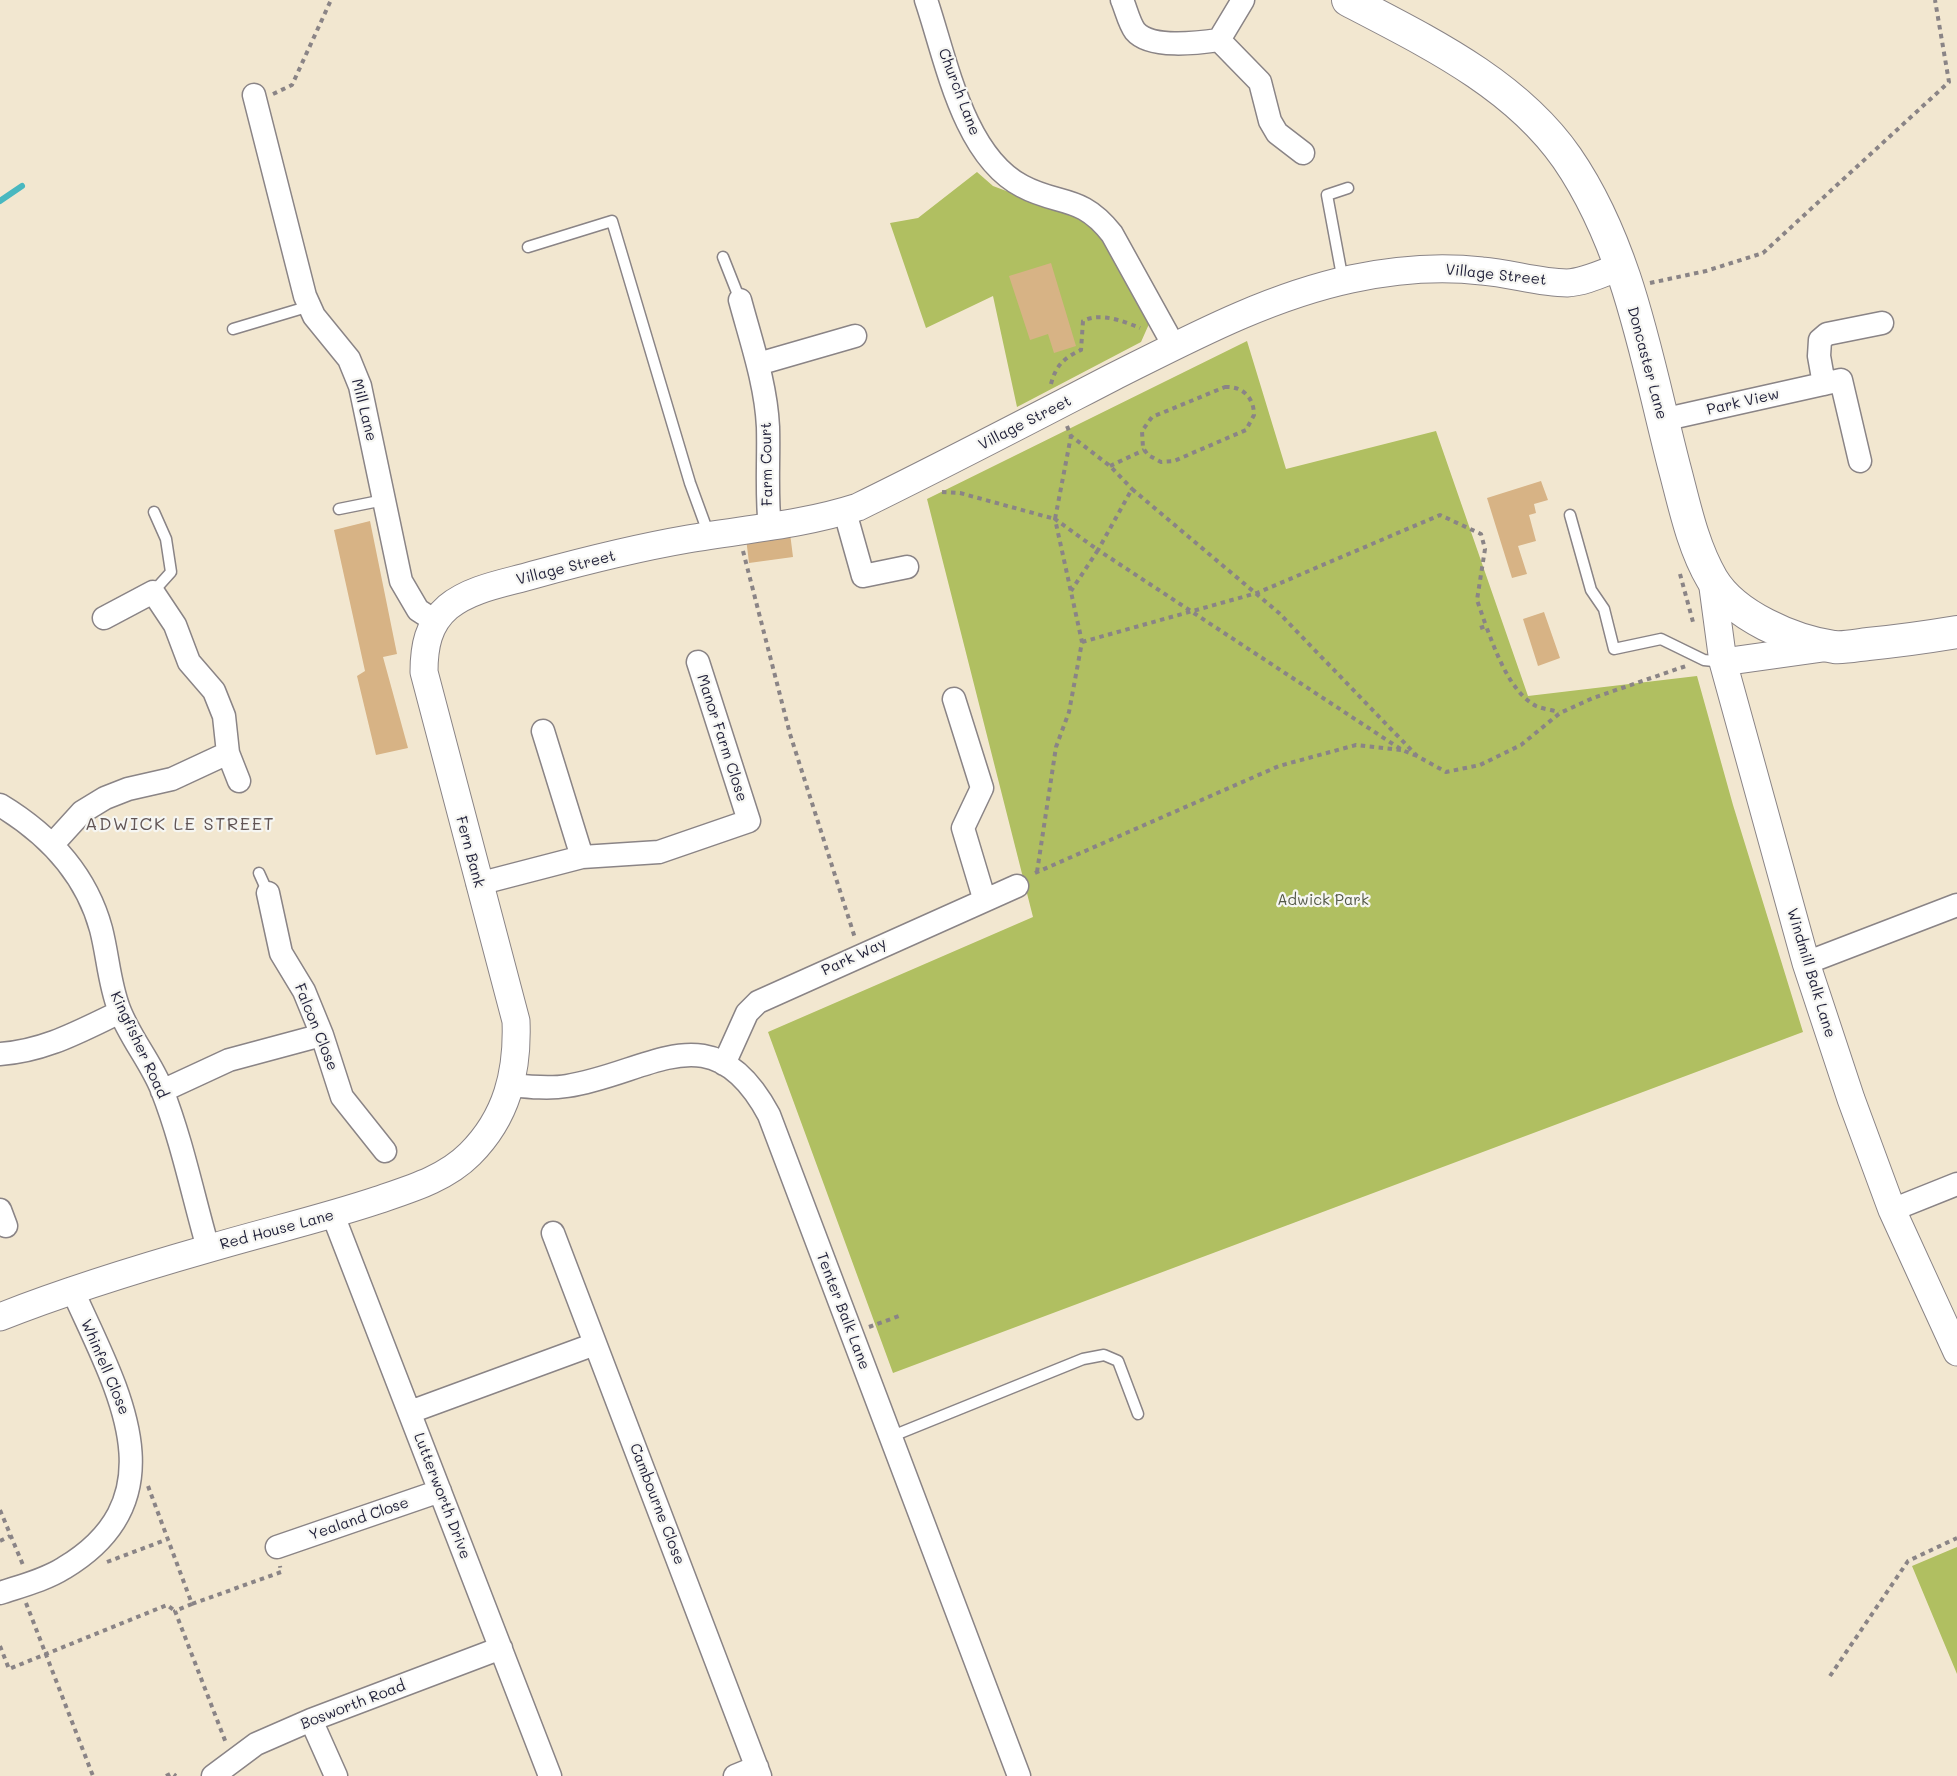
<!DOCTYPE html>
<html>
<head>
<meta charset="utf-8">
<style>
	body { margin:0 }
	canvas { display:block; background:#f2e7d0 }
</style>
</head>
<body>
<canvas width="1957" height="1776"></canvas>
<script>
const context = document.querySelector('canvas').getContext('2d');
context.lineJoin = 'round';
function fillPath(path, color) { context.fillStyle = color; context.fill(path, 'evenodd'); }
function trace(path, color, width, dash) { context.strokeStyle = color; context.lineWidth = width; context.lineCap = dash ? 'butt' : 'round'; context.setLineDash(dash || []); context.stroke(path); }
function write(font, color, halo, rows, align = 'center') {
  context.font = font + ' Mali,sans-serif'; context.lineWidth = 4.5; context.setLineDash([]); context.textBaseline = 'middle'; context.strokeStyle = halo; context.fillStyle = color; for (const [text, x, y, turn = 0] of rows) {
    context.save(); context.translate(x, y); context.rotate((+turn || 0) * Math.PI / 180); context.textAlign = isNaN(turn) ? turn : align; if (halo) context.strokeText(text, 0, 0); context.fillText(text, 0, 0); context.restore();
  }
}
const green = new Path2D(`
	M977,172L993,186L1097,225L1143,307L1149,324L1141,342L1017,407L993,296L926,328L890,223L918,218Z
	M1247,341L1286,469L1436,431L1528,696L1697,676L1733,805L1803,1032L893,1373L768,1032L1033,917L927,499Z
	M1957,1547V1674L1912,1566Z`);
const stream = new Path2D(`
	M0,201L22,186`);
const building = new Path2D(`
	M1051,263L1076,346L1054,353L1048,334L1030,340L1009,276Z
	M1541,481L1548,500L1534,504L1536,513L1529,515L1536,541L1518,546L1527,574L1512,578L1487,498Z
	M370,521L397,654L383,657L408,748L376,755L357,676L365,671L334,530Z
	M790,533L793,557L749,563L746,538Z
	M1544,612L1560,658L1538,666L1523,619Z`);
const path = new Path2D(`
	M273,94L292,85L331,0
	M1650,283L1706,271L1763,253L1949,82L1935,0
	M1051,384C1056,365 1064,358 1081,350L1083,321C1100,312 1123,321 1140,328
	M1225,387C1243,386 1254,398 1254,415L1246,430L1174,461L1161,462L1148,455L1143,448L1142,431L1152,417Z
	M1067,426L1071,436L1110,466L1132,489
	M1110,466L1144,450
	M942,492L960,493L1055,519L1071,436
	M743,551L790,734L855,938
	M1680,574L1693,622
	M1480,628L1486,626C1496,652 1510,692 1536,706C1543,709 1552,710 1559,712
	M1082,642L1257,593L1440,515L1481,534L1485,549L1477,600L1486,626
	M1417,756L1402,750L1098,550L1132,489L1279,613L1417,756L1446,772L1480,765L1521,745L1560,713L1593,698L1686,666
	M1037,872L1056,747L1069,712L1082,642L1055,519L1098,550L1071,591
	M1035,873L1279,766L1356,745L1401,750
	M869,1327L899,1316
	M148,1486L192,1604L281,1572L280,1566
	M0,1510L23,1565
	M0,1541L10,1536
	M107,1562L168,1539
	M26,1603L93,1776
	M192,1604L175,1611L226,1743
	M0,1646L9,1669L167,1605L175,1611
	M1830,1676L1908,1561L1957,1538
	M166,1776L172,1773L176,1776`);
const service = new Path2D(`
	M528,247L612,221L690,483L709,535
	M723,257L740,300
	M1343,281L1327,195L1348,188
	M233,329L310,306
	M339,509L384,500
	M1570,515L1591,590L1604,609L1614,649L1661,639L1704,660L1723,662
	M153,592L171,572L166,539L154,512
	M259,873L268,893
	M890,1437L1083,1359L1104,1355L1118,1361L1138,1414`);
const minor = new Path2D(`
	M926,0C946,59 963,155 1022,186C1059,206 1081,194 1112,234L1174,346
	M1122,0C1126,9 1129,23 1135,31C1150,49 1198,43 1219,40L1260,82L1270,121L1277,133L1303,153
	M1219,40L1243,0
	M254,95L305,296L314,316L349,359L360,386L401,581L418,610L435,621
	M740,300C751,341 766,384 768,427C769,461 766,494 770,528
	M758,364L855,336
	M1824,384L1819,356L1820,340L1827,334L1882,323
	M1662,420L1841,380L1860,461
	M845,512L863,576L907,567
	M954,699L982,788L963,828L984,898
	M543,731L582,857
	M228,753L239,781
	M0,805C48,834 86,874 101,929C108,956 109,983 119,1009C130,1038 151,1062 162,1090C182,1141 193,1196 208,1248
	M52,845L82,812L105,798L128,789L172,779L228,753L224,716L214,691L189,662L175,625L153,592L104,618
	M478,884L582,857L659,852L749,821L698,662
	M268,893L281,953L304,991L322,1035L342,1097L385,1151
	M1806,963L1957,905
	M0,1054C45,1051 80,1031 120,1012
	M724,1064L747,1013L758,1002L1017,886
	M512,1085C530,1087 549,1089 567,1086C651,1073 712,1009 769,1115L1019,1776
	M162,1091L229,1060L322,1035
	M0,1210L6,1226
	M1892,1210L1957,1184
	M333,1215L550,1776
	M553,1233L760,1776
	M410,1412L595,1344
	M277,1547L440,1491
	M0,1593C21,1586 45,1580 64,1568C184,1496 114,1384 72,1289
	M311,1720L336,1776
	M213,1776L256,1744L311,1720L501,1648
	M735,1776L757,1767`);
const tertiary = new Path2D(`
	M1712,580L1723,662L1806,963L1851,1099L1892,1210L1957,1352
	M1723,662L1823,648
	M0,1317C68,1290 137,1269 207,1249C264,1232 321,1219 378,1200C410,1189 445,1179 470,1154C507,1117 518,1072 516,1021L424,672C424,647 428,624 448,607C471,588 506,583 533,575C584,561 636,548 688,539C746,529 802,525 858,507C944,465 1028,421 1113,377C1189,339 1267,297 1351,279C1393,270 1439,266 1482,271C1510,273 1539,283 1567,283C1585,282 1603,273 1619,267`);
const secondary = new Path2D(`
	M1348,0C1426,41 1515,83 1567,158C1629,248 1647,362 1674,466C1684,503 1692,545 1712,579C1734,616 1793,641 1834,647C1845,648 1858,645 1868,644C1898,641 1927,637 1957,632`);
const streetNames = [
	["Church Lane",959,92,69],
	["Village Street",1496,275,6],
	["Doncaster Lane",1647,363,75],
	["Park View",1743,402,-13],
	["Mill Lane",364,410,76],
	["Village Street",1025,423,-27],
	["Farm Court",767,464,-91],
	["Village Street",566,568,-14],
	["Manor Farm Close",722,738,72],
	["Fern Bank",470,852,75],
	["Park Way",854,957,-25],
	["Windmill Balk Lane",1811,973,73],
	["Falcon Close",316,1027,68],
	["Kingfisher Road",139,1045,65],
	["Red House Lane",277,1230,-15],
	["Tenter Balk Lane",843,1311,69],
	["Whinfell Close",105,1367,67],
	["Lutterworth Drive",442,1496,69],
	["Cambourne Close",657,1504,69],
	["Yealand Close",359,1519,-19],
	["Bosworth Road",353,1705,-21]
];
const parkNames = [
	["Adwick Park",1323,900]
];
const quarterNames = [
	["ADWICK LE STREET",180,824]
];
fillPath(green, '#b0bf61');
trace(stream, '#49b8c0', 6);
fillPath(building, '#d7b385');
trace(service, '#8a8486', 13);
trace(minor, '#8a8486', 25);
trace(tertiary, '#8a8486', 29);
trace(secondary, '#8a8486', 34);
trace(path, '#8a8486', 4, [4.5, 4.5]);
trace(service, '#fff', 10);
trace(minor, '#fff', 22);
trace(tertiary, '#fff', 27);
trace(secondary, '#fff', 32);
write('15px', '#22223b', '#f6f6f2', streetNames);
write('15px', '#545948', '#f6f6f2', parkNames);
context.letterSpacing = '1.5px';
write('18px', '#615555', '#f6f6f2', quarterNames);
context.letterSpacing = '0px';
</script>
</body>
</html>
